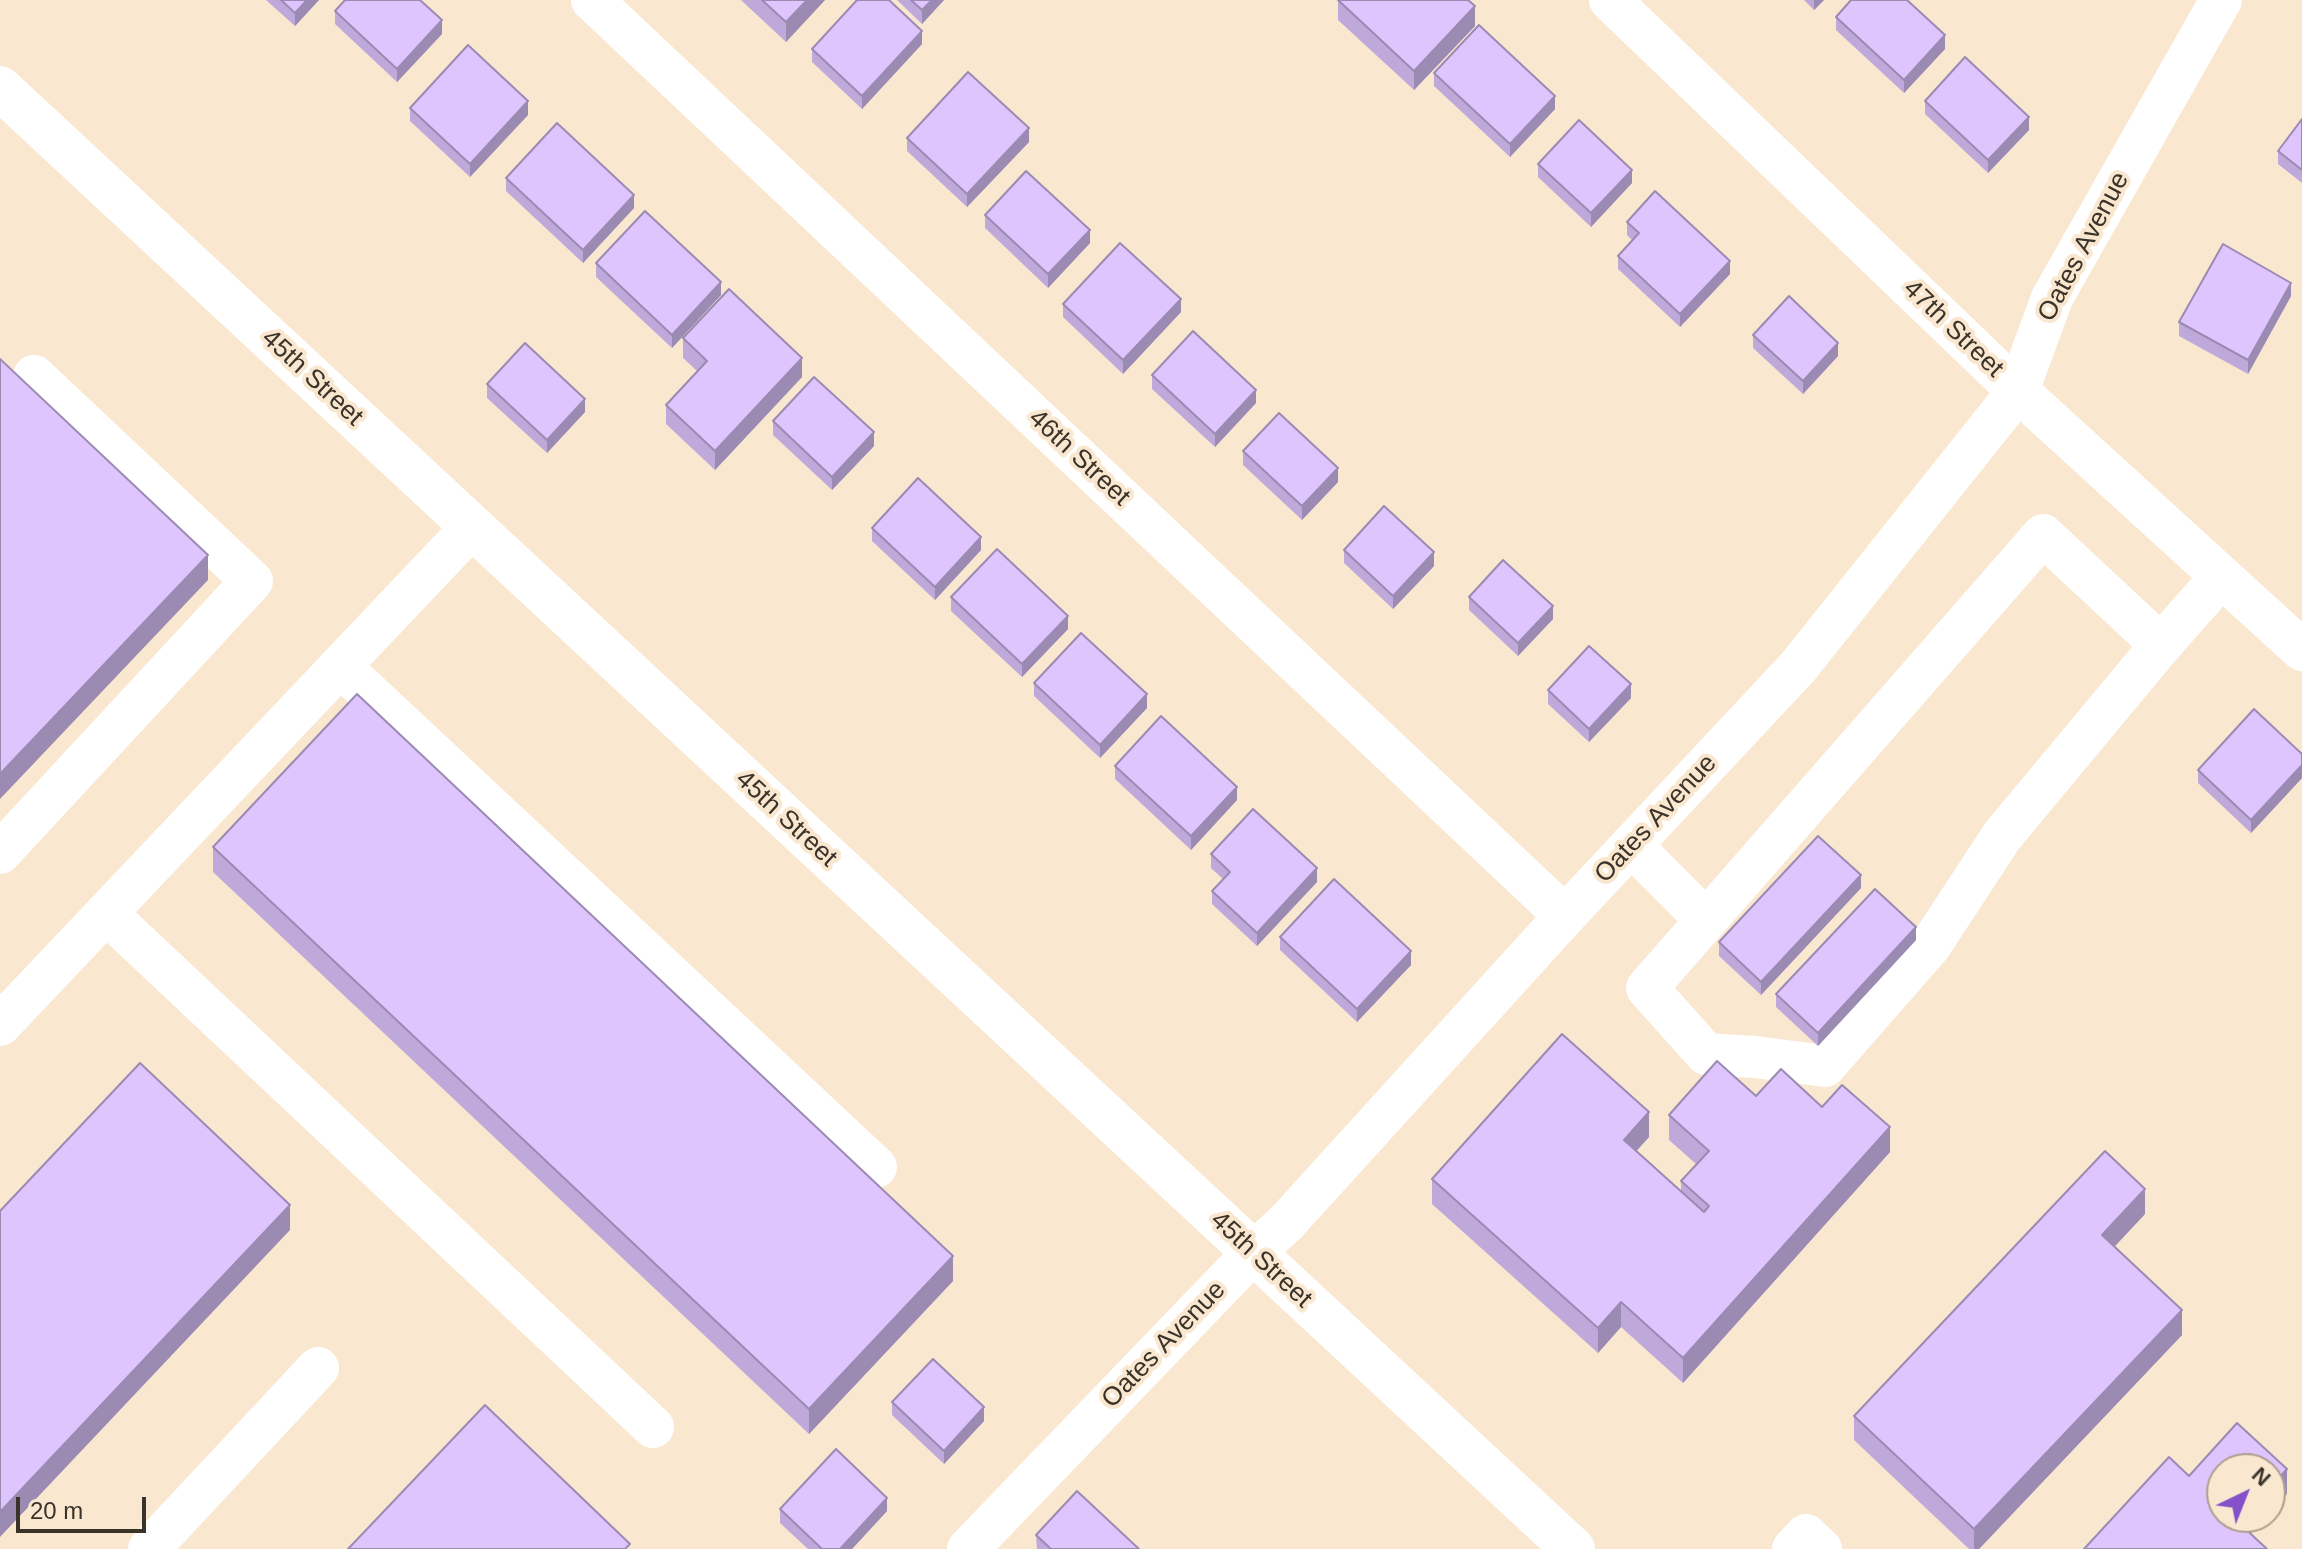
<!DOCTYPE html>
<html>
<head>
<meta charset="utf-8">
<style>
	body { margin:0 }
	#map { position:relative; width:2302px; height:1549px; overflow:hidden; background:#fae7d0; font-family:Helvetica,sans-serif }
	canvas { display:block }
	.north { position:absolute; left:2206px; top:1453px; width:80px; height:80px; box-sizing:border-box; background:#fae7d0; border:2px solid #ad9f8e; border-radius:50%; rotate:43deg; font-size:22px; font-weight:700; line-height:32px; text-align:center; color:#3a332a }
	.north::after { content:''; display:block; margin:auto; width:28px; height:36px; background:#8451ca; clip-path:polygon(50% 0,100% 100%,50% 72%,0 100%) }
	.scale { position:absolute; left:16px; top:1497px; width:130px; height:36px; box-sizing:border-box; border:4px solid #3a332a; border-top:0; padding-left:10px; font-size:24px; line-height:28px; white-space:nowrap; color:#3a332a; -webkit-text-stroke:6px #fae7d0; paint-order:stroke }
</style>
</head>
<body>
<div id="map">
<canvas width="2302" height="1549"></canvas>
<div class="north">N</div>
<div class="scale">20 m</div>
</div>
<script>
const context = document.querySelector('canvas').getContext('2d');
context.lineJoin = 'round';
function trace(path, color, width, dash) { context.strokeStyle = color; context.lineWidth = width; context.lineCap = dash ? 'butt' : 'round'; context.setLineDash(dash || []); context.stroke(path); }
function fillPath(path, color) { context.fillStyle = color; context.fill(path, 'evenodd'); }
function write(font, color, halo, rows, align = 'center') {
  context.font = font + ' Helvetica,sans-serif'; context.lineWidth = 8; context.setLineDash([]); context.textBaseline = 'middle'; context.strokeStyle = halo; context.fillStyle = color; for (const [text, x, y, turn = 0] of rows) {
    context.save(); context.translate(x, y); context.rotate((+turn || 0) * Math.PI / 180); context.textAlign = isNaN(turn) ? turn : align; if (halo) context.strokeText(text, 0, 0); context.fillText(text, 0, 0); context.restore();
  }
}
const minor = new Path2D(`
	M592,0L1565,916
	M1610,0L2018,391L2302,650
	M2161,645L2043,535L1647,988L1706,1054L1755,1057L1825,1066L1930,946L2002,836L2161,645L2221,577
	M340,666L876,1167
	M1631,845L1706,920
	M0,853L252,581L34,376
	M106,913L653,1427
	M0,1025L472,527
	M149,1549L318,1368
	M968,1549L1253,1253L1286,1223L1565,916L1798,667L2018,391L2052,298L2221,0
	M1793,1549L1806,1535L1821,1549`);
const major = new Path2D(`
	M0,88L1573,1549`);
const wall = new Path2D(`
	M266,0H319L295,26Z
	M741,0H825L786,42Z
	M897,0H944L922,24Z
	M1338,0L1475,26L1414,90L1338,20Z
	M1804,0H1824L1814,10Z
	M335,11L442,34L397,82L335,24Z
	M1836,17L1945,49L1904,93L1836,30Z
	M922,44L862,109L812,62V49Z
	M1434,73L1555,109L1510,157L1434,86Z
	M1925,101L2029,130L1988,173L1925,114Z
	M410,108L528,115L470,177L410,121Z
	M2302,119V183L2278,164V151Z
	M907,138L1029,142L967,207L907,151Z
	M1538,164L1632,183L1591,227L1538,177Z
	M506,178L634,208L583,263L506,191Z
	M985,215L1090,243L1048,288L985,228Z
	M1627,222L1730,274L1680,327L1618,269V256L1632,240L1627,235Z
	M596,263L721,295L672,348L596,277Z
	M2291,296L2248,374L2179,336V322Z
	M1063,304L1181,312L1123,374L1063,317Z
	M1753,335L1838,356L1803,394L1753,348Z
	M683,338L802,377L715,470L666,424V405L697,371L683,358Z
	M1152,375L1256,403L1215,447L1152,389Z
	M487,384L585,412L547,453L487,398Z
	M773,421L874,446L832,490L773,435Z
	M1243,451L1338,482L1302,520L1243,465Z
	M872,528L981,550L935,600L872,541Z
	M1344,550L1434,566L1393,609L1344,563Z
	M951,597L1068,629L1022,677L951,611Z
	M1469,597L1553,619L1518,656L1469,610Z
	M1034,683L1147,708L1100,758L1034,696Z
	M1548,690L1631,698L1589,742L1548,704Z
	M2302,754V778L2251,833L2198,783V770Z
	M1115,766L1237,800L1191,850L1115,779Z
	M213,847L953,1281L809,1434L213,872Z
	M1211,854L1317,882L1257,946L1212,904V891L1223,879L1211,868Z
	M1861,888L1761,995L1719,956V942Z
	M1280,937L1411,965L1357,1022L1280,950Z
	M1916,940L1818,1046L1776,1007V994Z
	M1756,1096L1822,1107L1890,1152L1683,1383L1621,1327L1598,1353L1432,1204V1179L1649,1137L1636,1151L1681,1191V1181L1696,1164L1669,1140V1115Z
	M2145,1214L2115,1246L2182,1335L1979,1549H1969L1854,1440V1416Z
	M892,1402L984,1421L944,1464L892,1415Z
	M780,1509L887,1511L852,1549H808L780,1523Z
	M1036,1535L1139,1549H1037Z`);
const shadedWall = new Path2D(`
	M307,0H319L295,26V13Z
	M807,0H825L786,42V22Z
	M932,0H944L922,24V10Z
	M1814,0H1824L1814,10Z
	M1475,6V26L1414,90V71Z
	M442,20V34L397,82V69Z
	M922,31V44L862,109V96Z
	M1945,35V49L1904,93V80Z
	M1555,96V109L1510,157V144Z
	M528,101V115L470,177V164Z
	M2029,117V130L1988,173V160Z
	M1029,128V142L967,207V194Z
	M1632,170V183L1591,227V213Z
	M634,195V208L583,263V250Z
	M1090,230V243L1048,288V274Z
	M1730,261V274L1680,327V314Z
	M721,282V295L672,348V335Z
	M2291,283V296L2248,374V360Z
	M1181,299V312L1123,374V360Z
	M1838,343V356L1803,394V381Z
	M802,358V377L715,470V451Z
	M1256,390V403L1215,447V434Z
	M585,399V412L547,453V440Z
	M874,432V446L832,490V477Z
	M1338,468V482L1302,520V506Z
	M981,537V550L935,600V587Z
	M1434,552V566L1393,609V596Z
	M208,555V580L0,799V774Z
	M1553,606V619L1518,656V643Z
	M1068,616V629L1022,677V664Z
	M1631,684V698L1589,742V729Z
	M1147,694V708L1100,758V745Z
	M2302,765V778L2251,833V820Z
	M1237,787V800L1191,850V836Z
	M1317,868V882L1257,946V933Z
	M1861,875V888L1761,995V982Z
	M1916,927V940L1818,1046V1033Z
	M1411,951V965L1357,1022V1009Z
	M1649,1112V1137L1624,1165V1140Z
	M1890,1127V1152L1683,1383V1358Z
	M2145,1189V1214L2102,1260V1235Z
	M290,1205V1230L0,1537V1512Z
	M953,1256V1281L809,1434V1409Z
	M1621,1302V1327L1598,1353V1328Z
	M2182,1310V1335L1979,1549H1974V1529Z
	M984,1407V1421L944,1464V1451Z
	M2287,1469V1494L2270,1512V1488Z
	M887,1498V1511L852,1549H840Z
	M2243,1517H2266L2238,1547V1522Z`);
const building = new Path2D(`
	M281,0H307L295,13Z
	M345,0H420L442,20L397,69L335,11Z
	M762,0H807L786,22Z
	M857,0H889L922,31L862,96L812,49Z
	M911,0H932L922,10Z
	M1338,0H1468L1475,6L1414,71Z
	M1851,0H1907L1945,35L1904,80L1836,17Z
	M1479,25L1555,96L1510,144L1434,73Z
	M468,45L528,101L470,164L410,108Z
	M1965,57L2029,117L1988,160L1925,101Z
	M968,72L1029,128L967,194L907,138Z
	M2302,119V170L2278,151Z
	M1579,120L1632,170L1591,213L1538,164Z
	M557,123L634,195L583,250L506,178Z
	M1026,171L1090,230L1048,274L985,215Z
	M1655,191L1730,261L1680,314L1618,256L1639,233L1627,222Z
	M645,211L721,282L672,335L596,263Z
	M1120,243L1181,299L1123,360L1063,304Z
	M2223,244L2291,283L2248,360L2179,322Z
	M729,289L802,358L715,451L666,405L707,361L683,338Z
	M1789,296L1838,343L1803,381L1753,335Z
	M1193,331L1256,390L1215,434L1152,375Z
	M525,343L585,399L547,440L487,384Z
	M0,359L208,555L0,774Z
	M814,377L874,432L832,477L773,421Z
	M1279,413L1338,468L1302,506L1243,451Z
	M918,478L981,537L935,587L872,528Z
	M1384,506L1434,552L1393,596L1344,550Z
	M997,549L1068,616L1022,664L951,597Z
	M1503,560L1553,606L1518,643L1469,597Z
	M1081,633L1147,694L1100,745L1034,683Z
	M1589,646L1631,684L1589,729L1548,690Z
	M357,694L953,1256L809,1409L213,847Z
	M2254,709L2302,754V765L2251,820L2198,770Z
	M1161,716L1237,787L1191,836L1115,766Z
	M1253,809L1317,868L1257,933L1212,891L1230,872L1211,854Z
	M1818,836L1861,875L1761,982L1719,942Z
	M1334,879L1411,951L1357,1009L1280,937Z
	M1875,889L1916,927L1818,1033L1776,994Z
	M1562,1034L1649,1112L1624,1140L1704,1212L1709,1206L1681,1181L1709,1151L1669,1115L1717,1061L1756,1096L1781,1069L1822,1107L1842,1085L1890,1127L1683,1358L1621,1302L1598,1328L1432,1179Z
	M140,1063L290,1205L0,1512V1211Z
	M2105,1151L2145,1189L2102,1235L2182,1310L1974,1529L1854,1416Z
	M933,1359L984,1407L944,1451L892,1402Z
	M485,1405L630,1544L625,1549H348Z
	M2237,1423L2287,1469L2270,1488V1469H2222V1517H2243L2238,1522L2267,1549H2084L2169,1457L2189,1476Z
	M836,1449L887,1498L840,1549H822L780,1509Z
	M1077,1491L1139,1549H1051L1036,1535Z`);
const streetNames = [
	["Oates Avenue",2084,247,-62],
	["47th Street",1953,329,44],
	["45th Street",312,378,43],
	["46th Street",1079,458,43],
	["45th Street",786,819,43],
	["Oates Avenue",1656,819,-47],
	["45th Street",1261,1260,43],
	["Oates Avenue",1164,1345,-46]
];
trace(minor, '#fff', 42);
trace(major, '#fff', 44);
fillPath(wall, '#bfa9da');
fillPath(shadedWall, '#9b8ab2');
fillPath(building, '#dec5fe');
trace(building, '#9b8ab2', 2);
write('26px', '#3a332a', '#fae7d0', streetNames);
</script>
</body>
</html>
